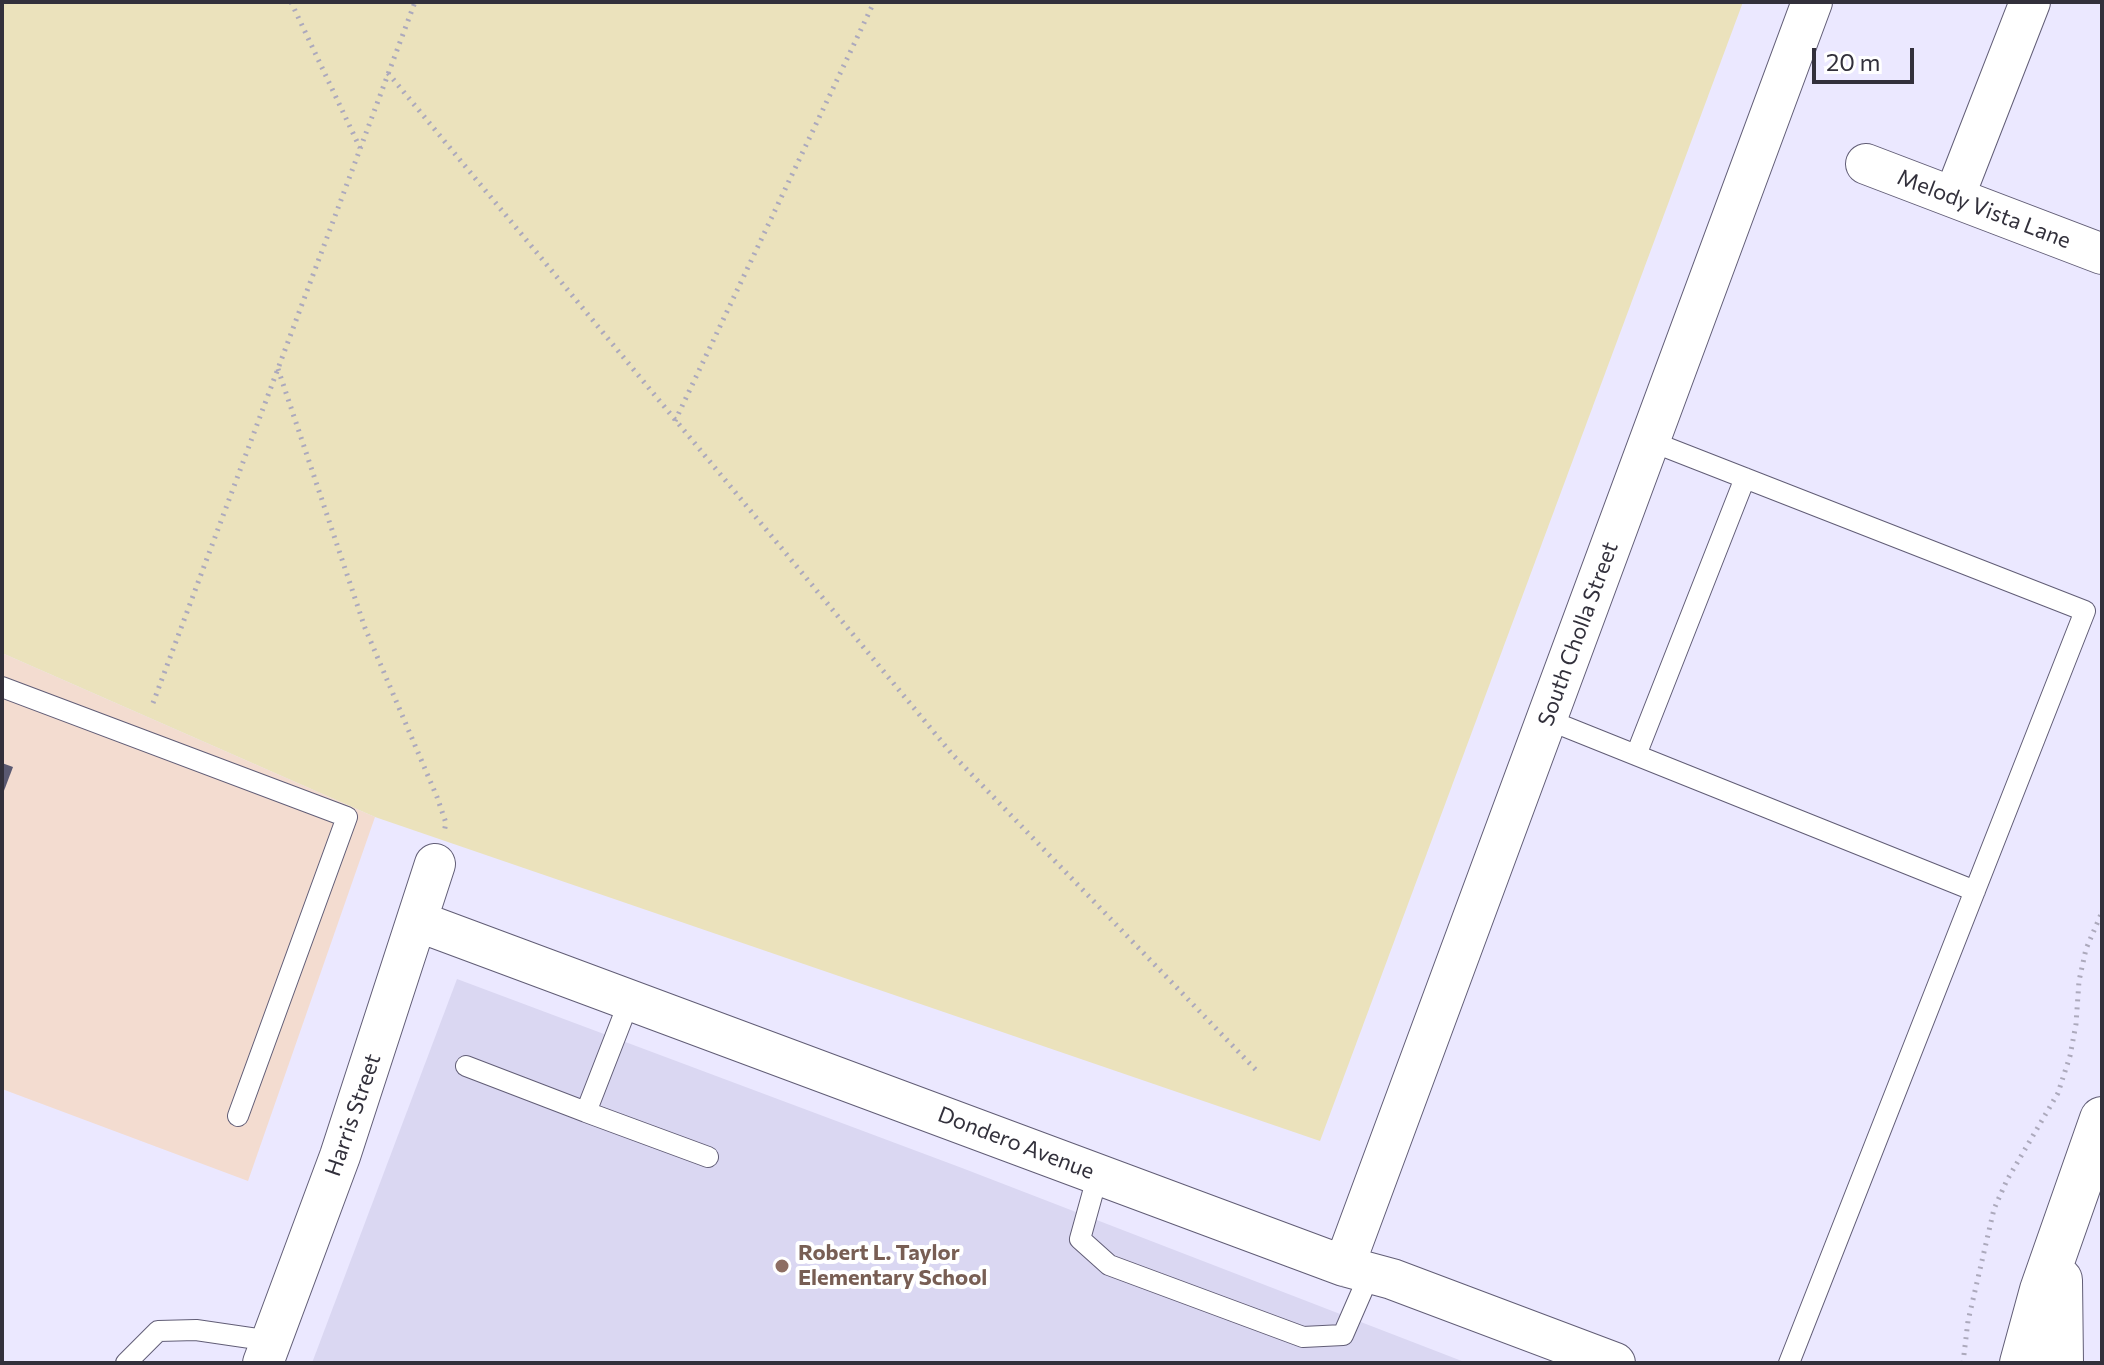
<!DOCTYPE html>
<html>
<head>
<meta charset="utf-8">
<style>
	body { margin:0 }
	#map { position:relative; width:2104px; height:1365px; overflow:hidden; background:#ebe8ff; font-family:Commissioner,sans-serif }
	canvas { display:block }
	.frame { position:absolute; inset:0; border:4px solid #32303b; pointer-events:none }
	.scale { position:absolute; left:1812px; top:48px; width:102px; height:36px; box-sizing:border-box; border:4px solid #32303b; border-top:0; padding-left:10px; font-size:24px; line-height:28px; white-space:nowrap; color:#32303b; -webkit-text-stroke:6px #fff; paint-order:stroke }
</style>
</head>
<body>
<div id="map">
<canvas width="2104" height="1365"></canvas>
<div class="frame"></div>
<div class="scale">20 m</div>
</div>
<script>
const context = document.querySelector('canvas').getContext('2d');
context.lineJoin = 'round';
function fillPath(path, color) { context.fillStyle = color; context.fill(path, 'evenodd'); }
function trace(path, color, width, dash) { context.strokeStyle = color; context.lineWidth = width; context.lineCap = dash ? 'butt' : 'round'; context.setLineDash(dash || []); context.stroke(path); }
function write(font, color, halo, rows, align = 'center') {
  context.font = font + ' Commissioner,sans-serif'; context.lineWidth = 8; context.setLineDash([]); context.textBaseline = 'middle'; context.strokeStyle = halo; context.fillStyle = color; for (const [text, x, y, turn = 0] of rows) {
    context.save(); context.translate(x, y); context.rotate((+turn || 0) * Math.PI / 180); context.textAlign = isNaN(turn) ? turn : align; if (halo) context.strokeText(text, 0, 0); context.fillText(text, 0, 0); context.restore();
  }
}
const commercial = new Path2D(`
	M2,653L375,817L248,1181L2,1089Z`);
const built = new Path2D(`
	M457,979L962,1168L1467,1363H312Z`);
const sand = new Path2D(`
	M2,2H1743L1320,1141L375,817L2,653Z`);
const building = new Path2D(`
	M2,763L13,767L2,796Z`);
const path = new Path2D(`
	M291,2L360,148
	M388,73L952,754L1256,1070
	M278,369L365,628L437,797L446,823L444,832
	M675,421L874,2
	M153,703L415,2
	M1963,1363L1968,1321L1994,1209L2007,1180L2058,1093L2070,1056L2076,1024L2079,981L2086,949L2102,912`);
const service = new Path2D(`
	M1650,441L2085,611L1789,1363
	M2,687L347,817L238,1116
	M1546,719L1975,891
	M1636,755L1745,478
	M630,999L586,1112L708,1157
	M466,1066L586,1112
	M1098,1174L1080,1239L1109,1265L1303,1337L1343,1335L1370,1273
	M126,1363L158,1331L196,1330L271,1341`);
const minor = new Path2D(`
	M1866,164L2102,254
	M1954,197L2030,2
	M417,921L1344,1266L1392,1279L1615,1363
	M1344,1266L1812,2
	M263,1363L340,1156L435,864`);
const secondary = new Path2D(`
	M2060,1280L2061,1363
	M2022,1363L2042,1290L2102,1119`);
const markers = [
	[782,1266,8,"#8d6e63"]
];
const streetNames = [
	["Melody Vista Lane",1984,209,21],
	["South Cholla Street",1578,634,-70],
	["Harris Street",353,1115,-71],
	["Dondero Avenue",1016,1143,21]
];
const educationNames = [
	["Robert L. Taylor",798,1253],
	["Elementary School",798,1278]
];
fillPath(commercial, '#f3dcd0');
fillPath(built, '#dad7f2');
fillPath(sand, '#ebe2bc');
fillPath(building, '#5a5971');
trace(service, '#615d76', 22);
trace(minor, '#615d76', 42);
trace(secondary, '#615d76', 46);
trace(path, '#aca9bc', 5, [2, 6]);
trace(service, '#fff', 20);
trace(minor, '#fff', 40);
trace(secondary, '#fff', 44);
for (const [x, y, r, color] of markers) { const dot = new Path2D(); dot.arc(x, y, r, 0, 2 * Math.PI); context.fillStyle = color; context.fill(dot); trace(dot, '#fff', 3); }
write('22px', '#32303b', '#fff', streetNames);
write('bold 22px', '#785e54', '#fff', educationNames, 'left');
</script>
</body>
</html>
